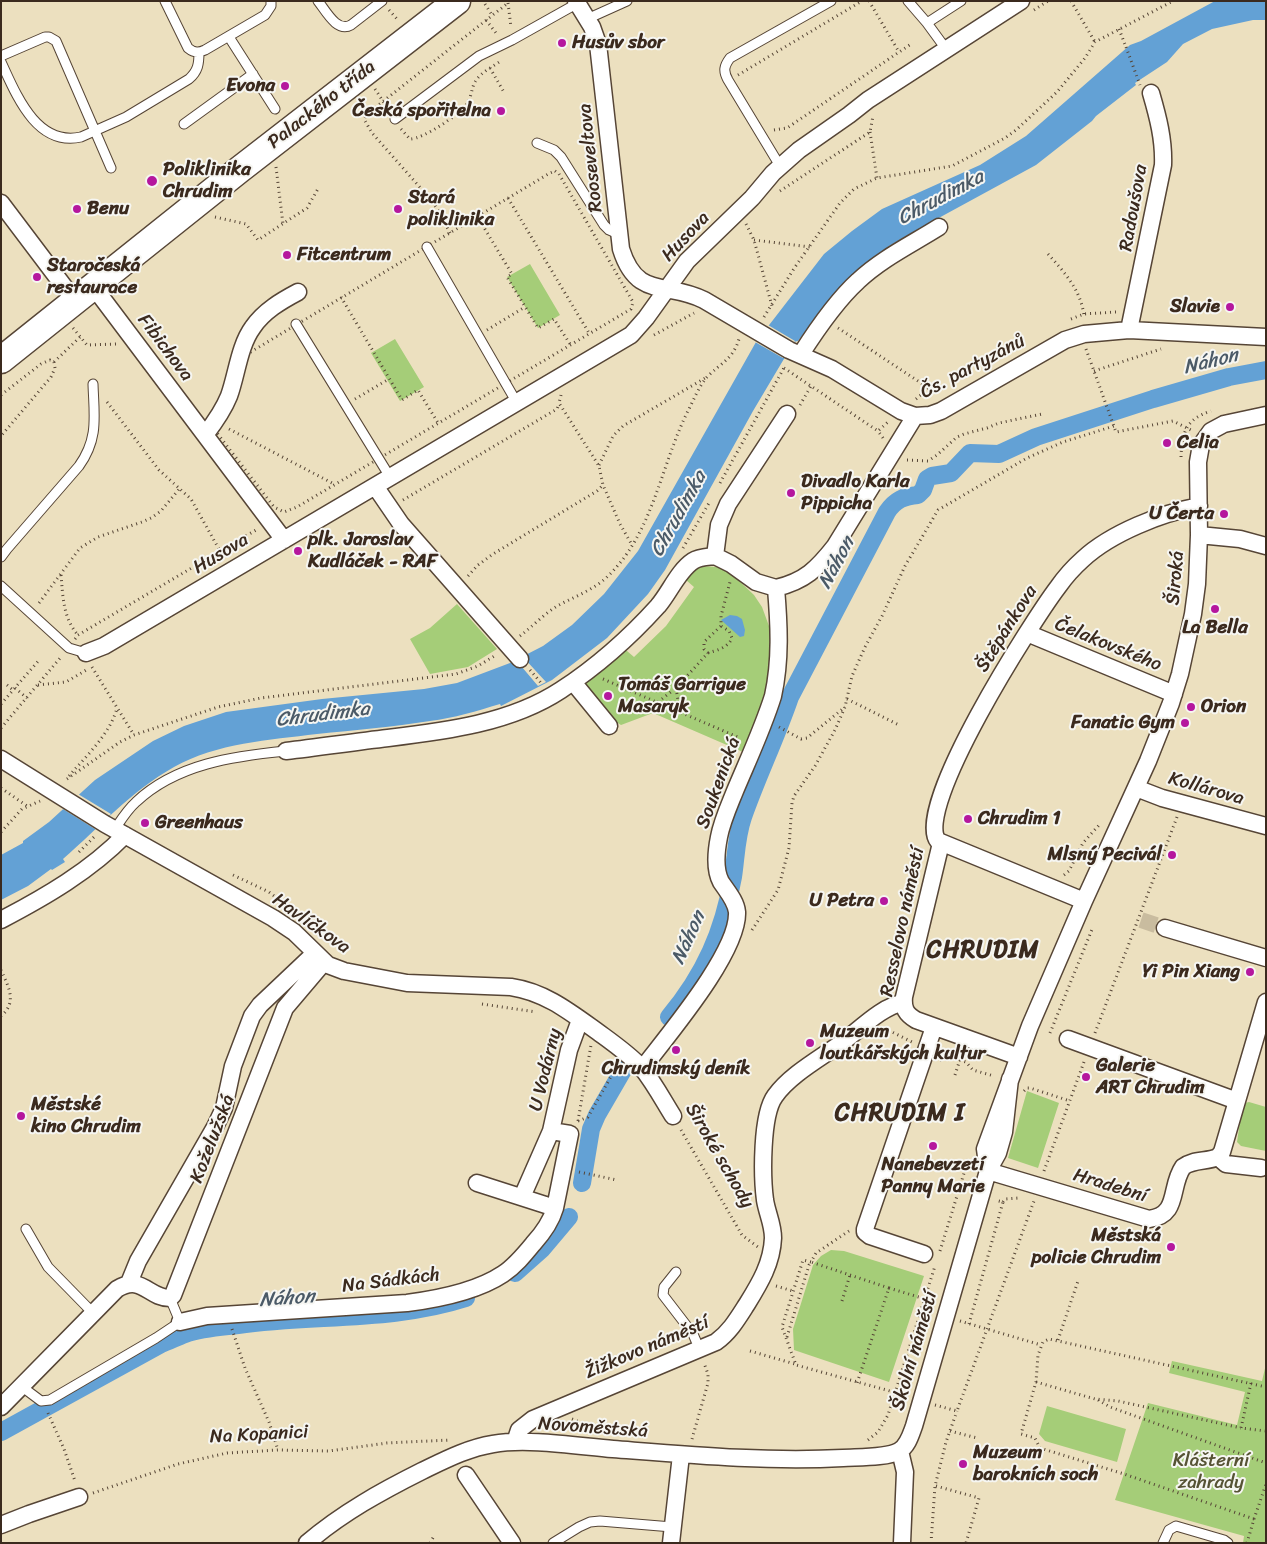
<!DOCTYPE html>
<html>
<head>
<meta charset="utf-8">
<style>
	body { margin:0 }
	#map { position:relative; width:1267px; height:1544px; overflow:hidden; background:#ece0bf; font-family:Sriracha,sans-serif }
	canvas { display:block }
	.frame { position:absolute; inset:0; border:2px solid #3b2a1e; pointer-events:none }
</style>
</head>
<body>
<div id="map">
<canvas width="1267" height="1544"></canvas>
<div class="frame"></div>
</div>
<script>
const context = document.querySelector('canvas').getContext('2d');
context.lineJoin = 'round';
function fillPath(path, color) { context.fillStyle = color; context.fill(path, 'evenodd'); }
function trace(path, color, width, dash) { context.strokeStyle = color; context.lineWidth = width; context.lineCap = dash ? 'butt' : 'round'; context.setLineDash(dash || []); context.stroke(path); }
function write(font, color, halo, rows, align = 'center') {
  context.font = font + ' Sriracha,sans-serif'; context.lineWidth = 4; context.setLineDash([]); context.textBaseline = 'middle'; context.strokeStyle = halo; context.fillStyle = color; for (const [text, x, y, turn = 0] of rows) {
    context.save(); context.translate(x, y); context.rotate((+turn || 0) * Math.PI / 180); context.textAlign = isNaN(turn) ? turn : align; if (halo) context.strokeText(text, 0, 0); context.fillText(text, 0, 0); context.restore();
  }
}
const green = new Path2D(`
	M530,264L560,315L538,328L507,277Z
	M395,339L424,387L400,401L371,353Z
	M702,566L716,567L728,571L737,579L754,595L762,607L769,626L773,646L768,690L743,752L653,713L621,725L612,719L586,686V682L621,651H627L634,657L666,626L694,587L686,580L689,573Z
	M457,604L497,649L468,667L430,674L410,639L430,628Z
	M1027,1091L1059,1103L1038,1168L1008,1158Z
	M1249,1102L1266,1107V1151L1241,1146L1237,1142L1241,1115L1245,1103Z
	M831,1250L844,1251L924,1276L889,1382L794,1350L793,1329L813,1265L821,1256Z
	M1172,1361L1262,1381L1266,1364V1543H1243L1244,1536L1115,1500L1148,1403L1237,1425L1245,1392L1169,1373Z
	M1047,1406L1126,1429L1117,1462L1045,1441L1039,1434Z`);
const water = new Path2D(`
	M1215,1H1266V20H1253L1212,29L1183,44L1167,62L1135,83L1136,85L1096,116L1092,121L1036,165L913,232L889,246L859,270L837,291L798,341L794,342L753,411L665,570L648,594L607,638L552,680L501,706L500,704C477,711 454,718 430,721C393,727 355,730 317,734C269,740 217,743 174,767C131,791 100,827 63,859L65,862L52,870L51,869L28,886L1,900V855L23,843V841L49,822L95,780L153,741L184,726L226,712L322,699L424,689L457,683L510,663L543,646L572,625L604,594L638,551L756,342L824,254L852,231L882,209L980,165L1026,136L1130,45L1141,41Z
	M730,615L737,616L742,619L745,630L744,636L740,637L721,620Z`);
const pier = new Path2D(`
	M768,325L795,341L783,358L755,342Z
	M523,657L546,682L538,686L516,660Z
	M78,794L111,814L95,829L63,809Z`);
const canal = new Path2D(`
	M669,1017C705,974 723,932 733,877C736,857 736,837 743,817C757,777 776,738 790,697L887,512C895,500 904,496 918,495L923,490L927,479L932,476L951,473L970,453L999,454L1036,437L1153,399L1229,377L1266,370
	M582,1183L591,1129L597,1115L626,1065
	M515,1273L542,1249L569,1217
	M1,1432L161,1344C169,1341 177,1337 185,1334C202,1328 221,1327 238,1325C314,1314 392,1322 466,1298`);
const streetTunnel = new Path2D(`
	M1141,920L1165,928`);
const path = new Path2D(`
	M869,1L899,52
	M1071,1L1095,42
	M508,3L511,27
	M485,4L492,15
	M389,10L398,20
	M1034,10L1048,1
	M486,20L496,33
	M1119,29L1126,47
	M490,68L505,94
	M738,75L862,1
	M375,89L388,109
	M401,129L410,139C423,139 459,115 467,104C472,97 471,86 477,79C483,71 494,66 502,60
	M774,130L787,128L911,44
	M870,132L877,178
	M276,167L283,224
	M555,171L559,174L633,302L631,309L297,507L284,512L274,507L217,433L230,406L242,367L249,353L550,173Z
	M780,191L870,132L873,116
	M508,198L589,333
	M477,216L512,274L507,277L538,328L554,319L570,344
	M215,217L246,224L258,240L307,208L319,187
	M746,224L754,240L772,306
	M450,233L438,210L431,200L372,133L364,119L367,114L508,3V1
	M754,240L810,247
	M1048,254C1065,273 1080,289 1084,315
	M341,297L402,400L418,390L438,423
	M764,317L795,267L840,203L854,189L877,178L952,166L1005,138L1016,130L1057,92L1085,58L1095,42L1173,1
	M1071,319L1084,314L1116,312
	M73,328L87,345L116,344
	M838,328L933,391L943,390
	M487,330L525,307
	M654,335L694,313
	M1086,349L1116,432L1173,421L1193,431
	M54,362L80,337
	M784,368L878,431
	M1094,371L1161,349
	M1,395L41,364L50,360L54,362L55,368L51,377L1,436
	M561,395L559,403L599,466L603,485L620,524L632,545
	M355,399L389,379
	M916,399L929,388
	M107,402L159,470L191,499L220,551
	M800,405L811,386
	M229,429L334,484
	M883,438L878,431L888,422
	M1181,457C1182,432 1186,419 1211,411
	M907,460L928,461L937,455L957,437L964,434L987,428L999,423L1042,414
	M599,465L613,436L623,426L707,377
	M720,483L785,366
	M403,500L557,409L559,404
	M683,548L709,503
	M61,575C63,597 63,618 78,635
	M468,576L478,565L493,554L597,491L603,485
	M39,603L80,548L98,537L142,522L151,518L161,511L180,488
	M520,636C533,626 545,613 559,605C576,596 595,589 608,576C654,532 661,463 689,409C694,399 700,384 708,376C721,363 733,359 739,339
	M75,639L78,635L256,530
	M708,653C717,650 728,648 732,638L729,631L721,626
	M92,667L134,735
	M530,670L542,684
	M603,679L740,738
	M7,685L13,690
	M38,685L66,682L88,669
	M15,688L27,698
	M676,688L680,712
	M847,699L899,725
	M658,702L676,688L708,653L704,649V642L721,626V616L730,582
	M1,704L40,659
	M779,727L801,739L807,738L845,707
	M1,728L61,657
	M69,776C87,755 110,734 117,708
	M67,779L120,742L134,735L218,707L261,698L456,674L478,666L496,655
	M1,788L27,806
	M1,832L22,809L40,801
	M79,852L96,835
	M233,875L269,892L286,905
	M1064,875L1069,871L1083,843L1100,824
	M752,930L778,890L789,848L792,803L794,796L815,766L835,730L845,707L852,676L865,647L882,616L905,566L938,510L1027,458L1063,442L1114,426
	M1,970C8,986 18,1002 1,1016
	M482,1004L536,1012
	M884,1028L912,1042
	M1050,1033L1093,927
	M1095,1033L1177,817
	M940,1060L952,1058L966,1062L973,1070L994,1076
	M955,1075L962,1053
	M1024,1091L1027,1088H1030L1070,1101
	M578,1121L588,1117L617,1066
	M578,1121L591,1045
	M681,1130L742,1235L758,1247
	M1044,1171L1084,1062
	M579,1172L617,1180
	M1003,1202L1005,1199L1019,1198
	M849,1231L816,1253L811,1262L803,1260L782,1327L796,1365L908,1396
	M940,1251L969,1157
	M776,1286L793,1291
	M889,1288L925,1299
	M842,1301L850,1275
	M960,1321L1041,1345
	M969,1324L1003,1202L995,1200
	M232,1329L245,1368L269,1422L278,1450
	M787,1337L809,1265L811,1262L889,1288L857,1383
	M1058,1340L1078,1281
	M750,1351L795,1364
	M1036,1382L1095,1399L1118,1401L1241,1428
	M1251,1383L1241,1428L1266,1431
	M1098,1400L1110,1407L1266,1463
	M935,1405L957,1411L1034,1201
	M48,1413L64,1449L75,1481
	M572,1419L599,1430
	M950,1431L977,1438
	M692,1439L708,1383V1374L704,1363
	M868,1440L878,1432L888,1415L935,1266
	M936,1486L979,1498L966,1543
	M93,1493L178,1464L227,1453L278,1450L329,1451L387,1443L450,1440
	M1254,1519L1266,1484
	M430,1543L434,1536
	M931,1543L935,1486L946,1442L957,1411
	M1247,1543L1254,1519L1124,1474L1040,1448L1035,1438L1021,1434L1036,1382L1038,1355L1043,1342L1049,1339L1266,1387`);
const lane = new Path2D(`
	M165,1L188,48C194,53 199,53 205,50L265,15L271,6V1
	M318,1C326,11 337,33 351,25L382,1
	M908,1L927,23L946,49
	M587,19L627,1
	M927,23L961,1
	M229,37L275,109
	M1,56L45,37H49L56,41L111,168
	M1,62C16,94 36,147 81,137L126,117L189,79C198,71 199,64 199,52
	M395,119L479,56L512,40L578,3
	M184,124L253,74
	M537,143L554,150L561,157L604,225L609,230L618,234
	M780,166L728,80C723,71 724,66 730,58L831,1
	M427,247L517,403
	M296,324L390,477
	M1,557L7,549L79,466C99,438 94,416 93,384
	M1,586L69,648L86,653
	M115,829C121,820 127,810 136,802C176,764 234,756 286,751
	M26,1229L48,1267L92,1312
	M676,1272L664,1287L663,1295L693,1334L699,1348
	M21,1386L41,1401L50,1400L156,1338L180,1322L170,1298
	M553,1543L579,1527L590,1522L600,1521L672,1527
	M1163,1543L1169,1530L1176,1526L1224,1540L1228,1543`);
const street = new Path2D(`
	M576,1L592,27L598,44L621,249C637,300 666,281 704,300L789,350L832,369L901,411L915,416L930,415L941,411L1065,340L1084,334L1129,330L1266,337
	M1,203L75,301
	M93,286L284,540
	M1129,330L1163,165C1164,140 1158,117 1151,93
	M801,354C817,329 836,301 858,281C881,259 912,244 939,227
	M205,435C215,422 223,411 229,396C237,374 239,346 253,327C264,311 281,301 298,292
	M375,486L401,524L520,659
	M1199,535L1240,539L1266,546
	M715,556L731,564L756,582L776,588
	M776,588C805,581 817,569 835,546L915,416
	M1027,633L1174,694
	M86,653L104,646L631,335L646,318L687,261L752,198L773,173L799,150L849,115L868,100L1021,1
	M573,682L609,726
	M286,751C320,747 354,742 388,738C446,731 511,723 561,690C596,667 630,637 658,606C670,592 678,571 693,561C699,557 708,557 715,556L719,525L728,504L787,414
	M1,759L105,824L273,918L294,932L328,965L344,971L407,983L511,987C545,992 570,1012 598,1032C613,1043 629,1054 642,1068C654,1083 663,1100 673,1116
	M1136,788L1162,798L1266,826
	M941,843L904,997C903,1009 906,1014 916,1020L1019,1057
	M1084,901L938,841C912,809 1033,620 1058,587C1065,577 1074,567 1083,559C1111,533 1162,513 1199,506
	M1,920C45,897 90,871 125,835
	M1165,928L1266,958
	M1068,1039L1237,1101
	M642,1069C667,1036 739,952 737,912C736,901 727,891 721,882C714,869 716,852 719,837C722,821 729,806 735,791C748,760 763,728 773,696C781,660 779,624 776,588
	M551,1131L569,1050L580,1020
	M1218,1157L1222,1152L1266,1002
	M1218,1157L1226,1164L1261,1168
	M988,1171L985,1149L1030,1026L1084,901L1148,761L1171,703L1180,674L1193,614L1197,584L1199,535L1198,462L1201,445L1211,431L1224,424L1266,415
	M988,1171L1149,1219C1180,1215 1169,1187 1183,1167C1193,1159 1207,1162 1218,1157
	M477,1183L555,1208L570,1134L551,1131L522,1197
	M924,1254L870,1236L865,1232V1229L934,1027
	M129,1283L138,1261L215,1127L224,1108L233,1066L252,1016L260,1005L315,953
	M180,1322L207,1316L407,1303C438,1299 476,1292 503,1274C515,1266 524,1255 533,1244C543,1233 551,1222 555,1208
	M1,1407L117,1289C142,1274 148,1298 170,1298L173,1295L285,1008L324,962
	M515,1442L519,1430L533,1419L716,1342C730,1332 738,1318 747,1304C760,1283 772,1263 773,1238C773,1224 767,1213 765,1200C762,1177 761,1115 775,1096C790,1075 819,1059 840,1044C857,1032 883,1005 903,1003
	M900,1451L905,1472L902,1543
	M466,1475L512,1543
	M1,1525L29,1514L79,1497
	M307,1543C342,1513 382,1491 422,1471C445,1460 468,1448 493,1444C527,1438 577,1446 613,1449C690,1455 766,1462 843,1458C858,1457 887,1458 899,1451C908,1446 911,1434 914,1426L988,1171L998,1153L1004,1132L1010,1079
	M671,1543L681,1455`);
const primary = new Path2D(`
	M1,360L239,170L457,1`);
const pathBridge = new Path2D(`
	M1126,47L1140,85`);
const markers = [
	[562,43,5,"#b5179e"],
	[285,86,5,"#b5179e"],
	[501,111,5,"#b5179e"],
	[152,181,6,"#b5179e"],
	[77,209,5,"#b5179e"],
	[398,209,5,"#b5179e"],
	[287,255,5,"#b5179e"],
	[37,277,5,"#b5179e"],
	[1230,307,5,"#b5179e"],
	[1167,443,5,"#b5179e"],
	[791,493,5,"#b5179e"],
	[1224,514,5,"#b5179e"],
	[298,551,5,"#b5179e"],
	[1215,609,5,"#b5179e"],
	[608,696,5,"#b5179e"],
	[1191,707,5,"#b5179e"],
	[1185,723,5,"#b5179e"],
	[968,819,5,"#b5179e"],
	[145,823,5,"#b5179e"],
	[1172,855,5,"#b5179e"],
	[884,901,5,"#b5179e"],
	[1250,972,5,"#b5179e"],
	[810,1043,5,"#b5179e"],
	[676,1050,5,"#b5179e"],
	[1086,1077,5,"#b5179e"],
	[21,1116,5,"#b5179e"],
	[933,1146,5,"#b5179e"],
	[1171,1247,5,"#b5179e"],
	[963,1464,5,"#b5179e"]
];
const poiNames = [
	["Husův sbor",572,43],
	["Evona",275,86,"right"],
	["Česká spořitelna",491,111,"right"],
	["Poliklinika",163,170],
	["Chrudim",163,192],
	["Stará",408,198],
	["poliklinika",408,220],
	["Benu",87,209],
	["Fitcentrum",297,255],
	["Staročeská",47,266],
	["restaurace",47,288],
	["Slavie",1220,307,"right"],
	["Celia",1177,443],
	["Divadlo Karla",801,482],
	["Pippicha",801,504],
	["U Čerta",1214,514,"right"],
	["plk. Jaroslav",308,540],
	["Kudláček - RAF",308,562],
	["La Bella",1215,628,"center"],
	["Tomáš Garrigue",618,685],
	["Masaryk",618,707],
	["Orion",1201,707],
	["Fanatic Gym",1175,723,"right"],
	["Chrudim 1",978,819],
	["Greenhaus",155,823],
	["Mlsný Pecivál",1162,855,"right"],
	["U Petra",874,901,"right"],
	["Yi Pin Xiang",1240,972,"right"],
	["Muzeum",820,1032],
	["loutkářských kultur",820,1054],
	["Galerie",1096,1066],
	["ART Chrudim",1096,1088],
	["Chrudimský deník",676,1069,"center"],
	["Městské",31,1105],
	["kino Chrudim",31,1127],
	["Nanebevzetí",933,1165,"center"],
	["Panny Marie",933,1187,"center"],
	["Městská",1161,1236,"right"],
	["policie Chrudim",1161,1258,"right"],
	["Muzeum",973,1453],
	["barokních soch",973,1475]
];
const streetNames = [
	["Palackého třída",322,105,-38],
	["Rooseveltova",591,158,-96],
	["Radoušova",1134,208,-80],
	["Husova",686,237,-47],
	["Fibichova",165,348,53],
	["Čs. partyzánů",973,367,-28],
	["Husova",221,554,-31],
	["Široká",1176,578,-85],
	["Štěpánkova",1007,629,-58],
	["Čelakovského",1108,645,22],
	["Soukenická",719,783,-70],
	["Kollárova",1206,789,16],
	["Resselovo náměstí",903,922,-78],
	["Havlíčkova",311,924,35],
	["U Vodárny",546,1070,-76],
	["Koželužská",213,1139,-69],
	["Široké schody",719,1156,60],
	["Hradební",1110,1186,17],
	["Na Sádkách",391,1281,-7],
	["Žižkovo náměstí",647,1348,-23],
	["Školní náměstí",915,1351,-74],
	["Novoměstská",593,1428,4],
	["Na Kopanici",259,1435,-3]
];
const parkNames = [
	["Klášterní",1211,1461],
	["zahrady",1211,1483]
];
const waterNames = [
	["Chrudimka",941,198,-28],
	["Náhon",1211,362,-14],
	["Chrudimka",679,514,-61],
	["Náhon",837,563,-62],
	["Chrudimka",323,715,-7],
	["Náhon",689,938,-66],
	["Náhon",287,1299,-4]
];
const districtNames = [
	["CHRUDIM",983,951],
	["CHRUDIM I",900,1114]
];
fillPath(green, '#a5cd78');
fillPath(water, '#63a1d5');
fillPath(pier, '#ece0bf');
trace(canal, '#63a1d5', 18);
trace(streetTunnel, '#c9bc9f', 16, [16, 8]);
trace(lane, '#564536', 11);
trace(street, '#564536', 19);
trace(primary, '#564536', 29);
trace(path, '#564536', 3, [1, 4]);
trace(lane, '#fff', 9);
trace(street, '#fff', 16);
trace(primary, '#fff', 26);
trace(pathBridge, '#564536', 3, [1, 4]);
for (const [x, y, r, color] of markers) { const dot = new Path2D(); dot.arc(x, y, r, 0, 2 * Math.PI); context.fillStyle = color; context.fill(dot); trace(dot, '#f6f6f2', 2); }
write('bold 19px', '#3b2a1e', '#f6f6f2', poiNames, 'left');
write('19px', '#3b2a1e', '#f6f6f2', streetNames);
write('19px', '#565334', '#f6f6f2', parkNames);
write('italic 20px', '#4b5a67', '#f6f6f2', waterNames);
context.letterSpacing = '1px';
write('bold 24px', '#3b2a1e', '#f6f6f2', districtNames);
context.letterSpacing = '0px';
</script>
</body>
</html>
